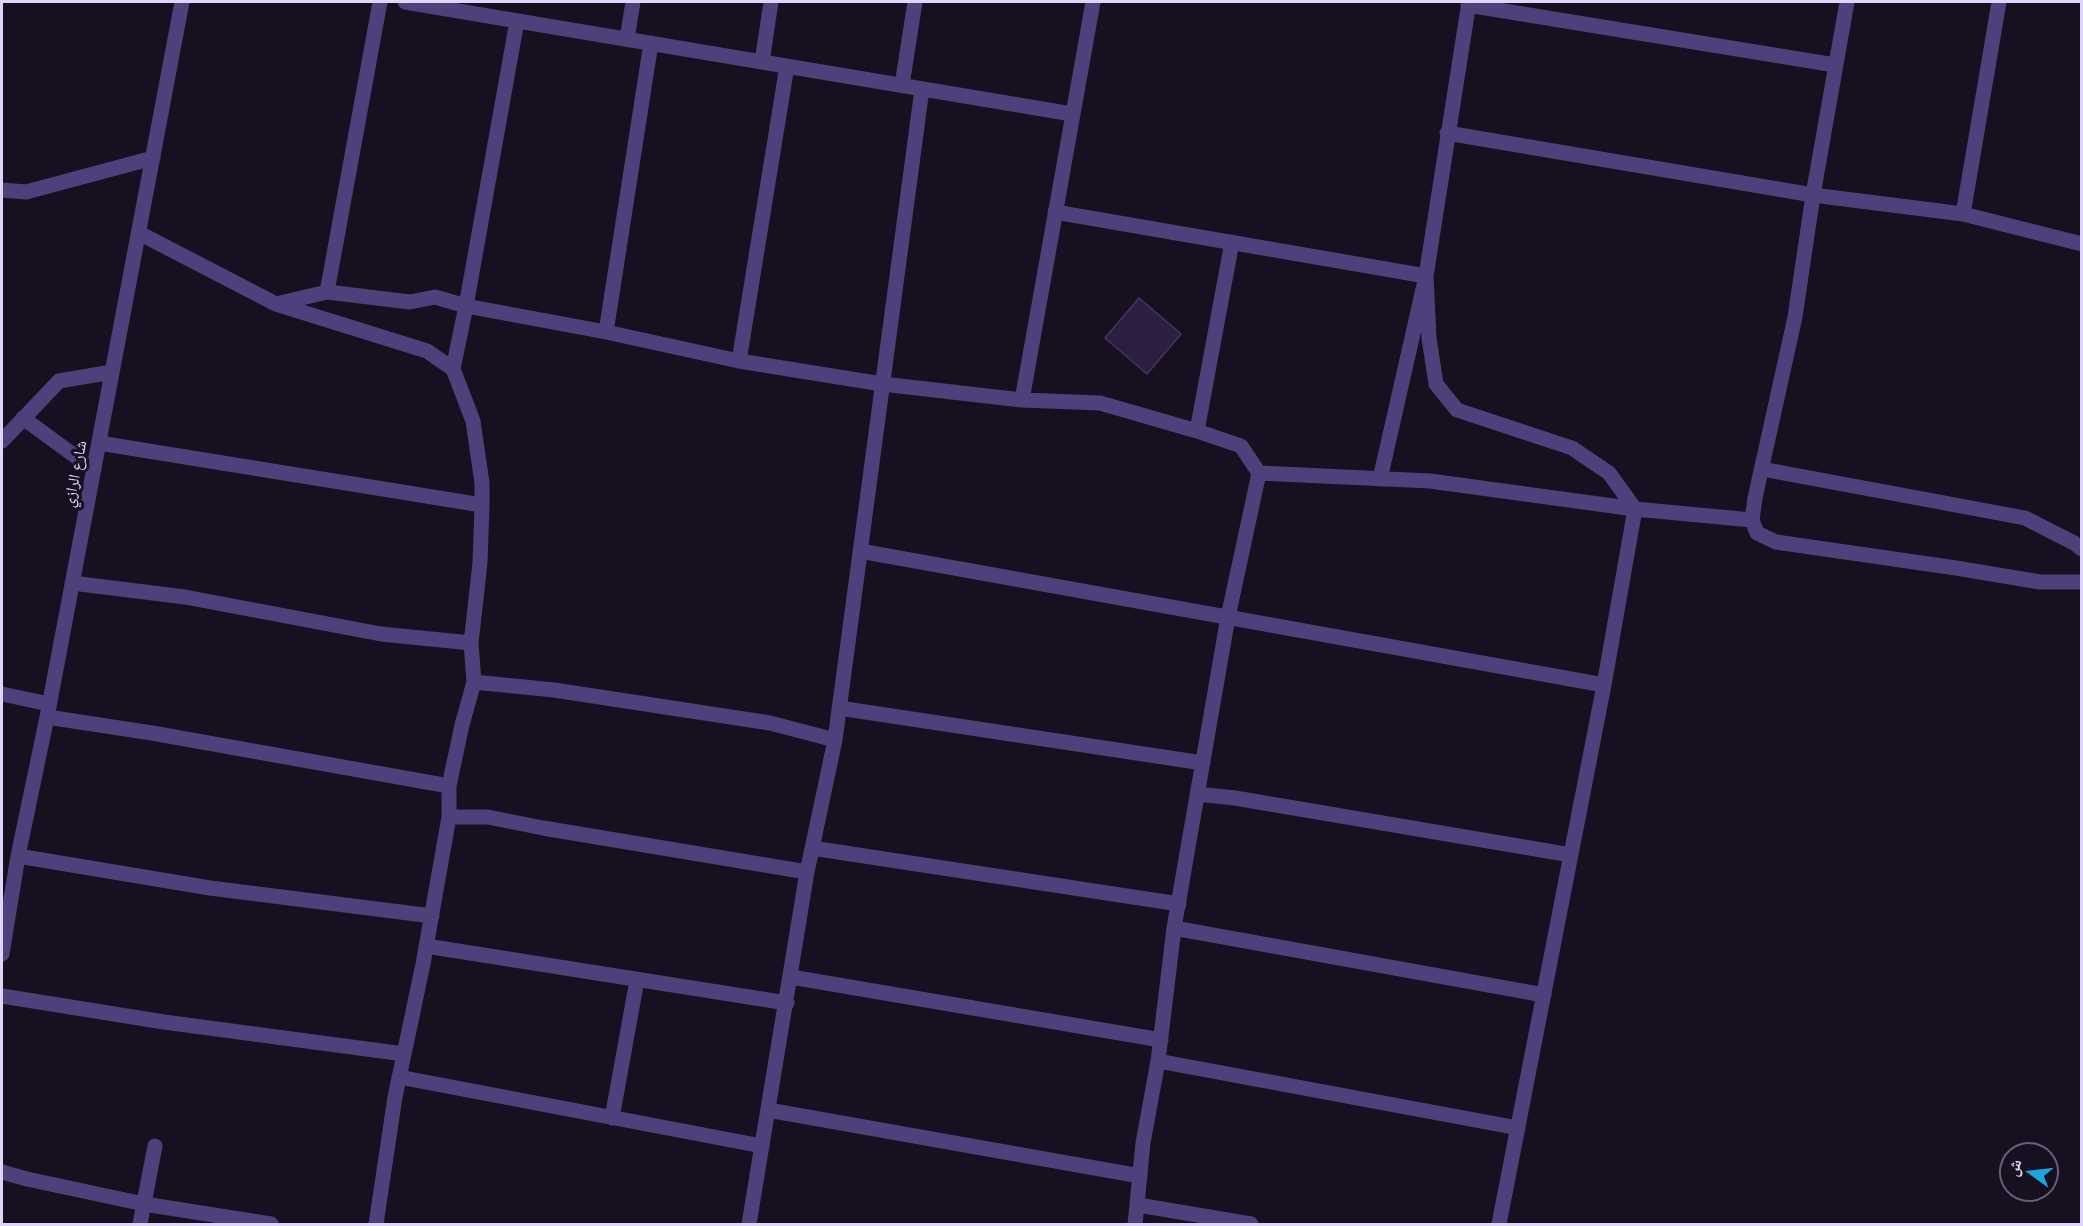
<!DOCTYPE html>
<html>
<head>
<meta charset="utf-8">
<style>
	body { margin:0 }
	#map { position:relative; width:2083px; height:1226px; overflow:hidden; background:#161020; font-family:"Golos Text","Noto Naskh Arabic",sans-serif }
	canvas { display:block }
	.frame { position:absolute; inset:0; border:3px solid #e0d4fa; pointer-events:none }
	.north { position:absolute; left:1999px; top:1142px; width:60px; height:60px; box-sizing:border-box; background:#161020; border:2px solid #675e77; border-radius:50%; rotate:285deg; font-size:16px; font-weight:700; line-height:24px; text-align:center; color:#e0d4fa }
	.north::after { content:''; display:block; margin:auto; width:21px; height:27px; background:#1ba5df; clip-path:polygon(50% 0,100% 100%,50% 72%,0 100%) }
</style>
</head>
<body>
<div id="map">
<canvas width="2083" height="1226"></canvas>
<div class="frame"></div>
<div class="north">ش</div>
</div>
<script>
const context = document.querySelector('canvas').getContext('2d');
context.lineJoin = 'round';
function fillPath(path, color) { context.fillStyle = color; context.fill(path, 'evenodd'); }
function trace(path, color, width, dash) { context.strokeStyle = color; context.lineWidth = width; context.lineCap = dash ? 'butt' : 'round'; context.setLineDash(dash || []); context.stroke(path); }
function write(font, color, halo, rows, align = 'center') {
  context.font = font + ' "Golos Text","Noto Naskh Arabic",sans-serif'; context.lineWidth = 6; context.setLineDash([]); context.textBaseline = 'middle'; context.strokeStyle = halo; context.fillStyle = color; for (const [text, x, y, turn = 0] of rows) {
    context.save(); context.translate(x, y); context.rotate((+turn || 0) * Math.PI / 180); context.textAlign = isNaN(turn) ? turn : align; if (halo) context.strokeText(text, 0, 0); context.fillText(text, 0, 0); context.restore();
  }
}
const building = new Path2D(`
	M1139,298L1181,334L1147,374L1105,338Z`);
const minor = new Path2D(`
	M405,2L1072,114
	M1847,2L1813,195L1795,317L1755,498L1752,520L1757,533L1776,542L1956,568L2040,582H2082
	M1468,5L1835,65
	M627,39L633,2
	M762,62L771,2
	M902,85L915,2
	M1447,133L1813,195L1963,214L2082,244
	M2,190L26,192L153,158
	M1055,212L1426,276
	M1963,214L1999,2
	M139,233L276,304L327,292L410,302L435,297L466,306L606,332L739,361L882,384L1022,400L1100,403L1197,431L1241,446L1259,473L1228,617L1174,928L1158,1061L1143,1143L1135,1224
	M1426,276L1429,338L1436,384L1457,410L1572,448L1609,473L1635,509L1604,685L1499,1224
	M327,292L380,2
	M606,332L651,43
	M739,361L787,66
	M453,369L466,306L517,21
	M1022,400L1093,2
	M23,418L94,470
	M1197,431L1232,242
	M2,441L59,381L112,372
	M99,443L482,505
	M1762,469L2025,518L2074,543L2082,549
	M1259,473L1430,481L1635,509L1752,520
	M1380,479L1426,276L1469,2
	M860,551L1604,685
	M72,583L185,597L381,634L471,643
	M474,682L554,690L770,723L835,740
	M2,694L49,704
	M839,708L1203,763
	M47,717L152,733L449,786L462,725L474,682L471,643L480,563L482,505V483L473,421L453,369L427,351L276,304
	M1197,794L1235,798L1571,855
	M449,817H488L543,828L807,872
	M812,848L1179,904
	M18,856L210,888L432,916
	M1174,928L1544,995
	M426,946L787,1003
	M2,954L18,856L47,717L182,2
	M791,977L1161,1040
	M2,996L164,1022L404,1054
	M1158,1061L1518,1128
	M399,1077L762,1146
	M768,1110L1140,1176
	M612,1118L637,980
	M2,1172L27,1179L144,1204L271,1224
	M1138,1205L1251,1224
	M140,1224L155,1146
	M376,1224L395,1097L423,964L449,817V786
	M749,1224L807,872L835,740L922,89`);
const streetNames = [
	["شارع الرازي",75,474,-79]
];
fillPath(building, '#2b1e3f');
trace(building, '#483368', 1.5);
trace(minor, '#4e407a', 15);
write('16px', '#e0d4fa', '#161020', streetNames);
</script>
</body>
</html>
